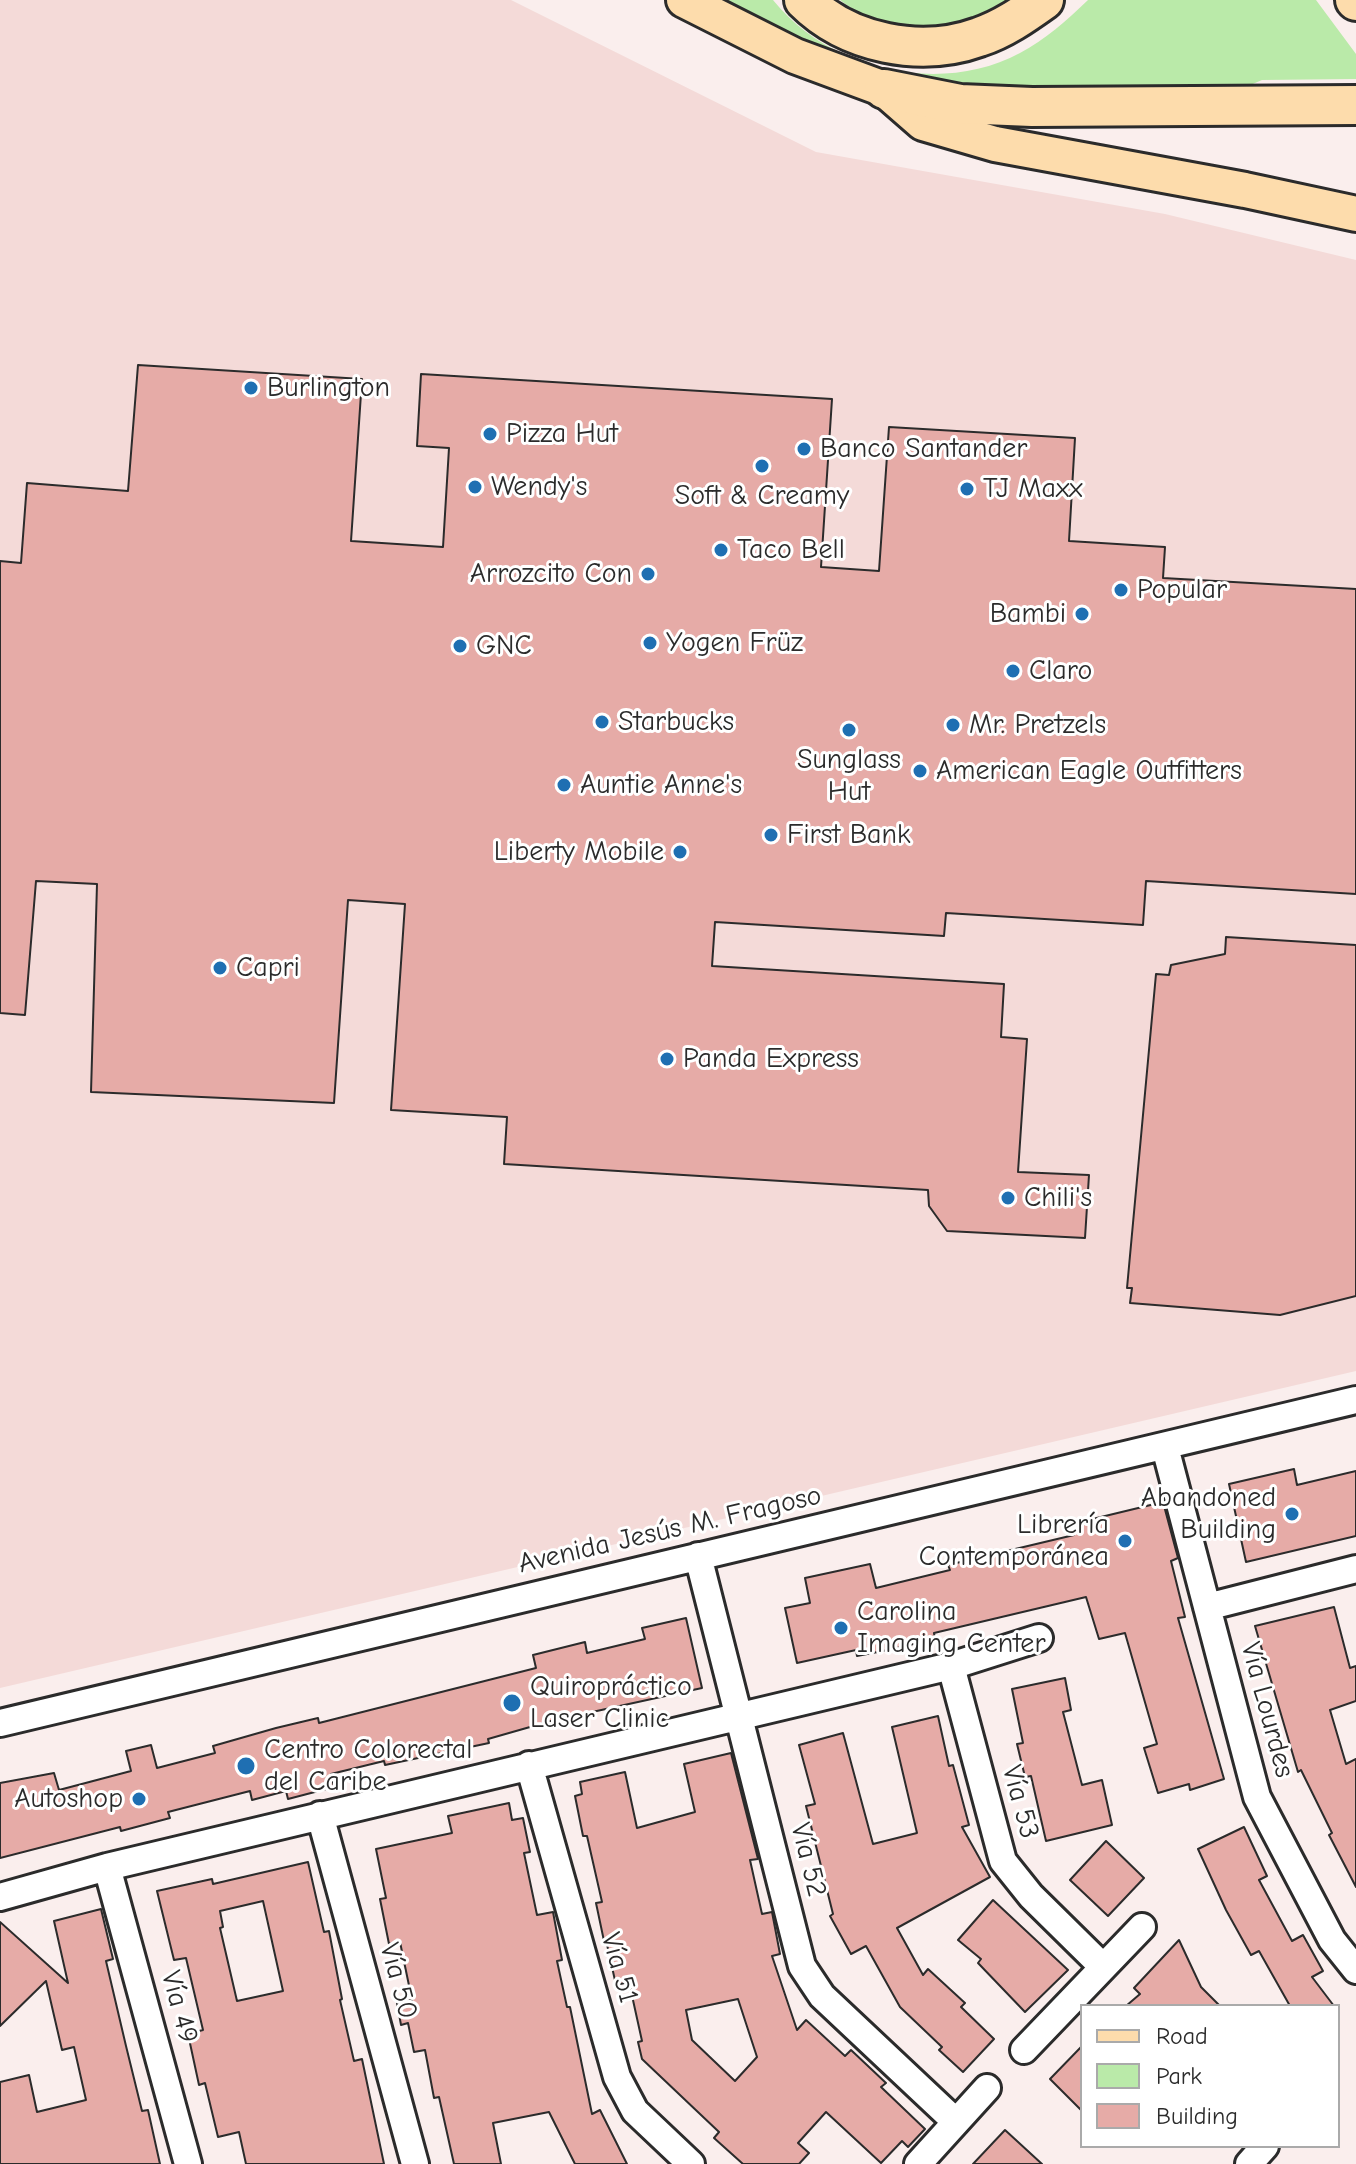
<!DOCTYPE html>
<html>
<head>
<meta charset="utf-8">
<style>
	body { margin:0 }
	#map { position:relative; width:1356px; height:2164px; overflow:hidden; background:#faeeed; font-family:"Comic Neue",sans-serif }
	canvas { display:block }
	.legend { position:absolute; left:1080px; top:2004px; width:260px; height:144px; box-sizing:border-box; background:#fff; border:2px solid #aaa; margin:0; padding:10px 14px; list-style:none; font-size:24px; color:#2b2b2b }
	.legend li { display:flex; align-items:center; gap:16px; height:40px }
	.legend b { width:40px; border:2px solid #aaa }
</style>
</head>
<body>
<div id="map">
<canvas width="1356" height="2164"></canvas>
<ul class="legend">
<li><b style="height:10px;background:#fddcac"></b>Road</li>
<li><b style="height:22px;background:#baeaa9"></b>Park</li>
<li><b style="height:22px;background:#e6aba7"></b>Building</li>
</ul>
</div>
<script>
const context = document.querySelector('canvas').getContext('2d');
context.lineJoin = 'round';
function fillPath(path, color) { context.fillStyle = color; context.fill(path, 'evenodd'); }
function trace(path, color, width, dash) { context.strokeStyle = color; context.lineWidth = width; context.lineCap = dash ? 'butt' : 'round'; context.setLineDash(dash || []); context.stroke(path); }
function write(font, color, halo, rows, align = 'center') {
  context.font = font + ' "Comic Neue",sans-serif'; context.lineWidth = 6; context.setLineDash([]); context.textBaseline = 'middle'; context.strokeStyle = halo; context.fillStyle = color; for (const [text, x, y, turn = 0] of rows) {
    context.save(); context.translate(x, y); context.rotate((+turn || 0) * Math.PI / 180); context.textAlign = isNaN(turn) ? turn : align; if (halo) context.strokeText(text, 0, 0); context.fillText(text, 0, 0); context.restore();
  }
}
const built = new Path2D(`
	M0,0H511L816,152L1165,214L1356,260V1371L0,1688Z`);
const green = new Path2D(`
	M717,0H773C829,70 940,96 1020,53C1045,40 1067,20 1088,0H1316L1356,54V79L1262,80L1241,89L1045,92L928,82L862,65L799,41Z
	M840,0H1015C971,36 884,36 840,0Z`);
const building = new Path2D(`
	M138,365L362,379L351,541L443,547L449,448L417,446L421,374L832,399L821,567L879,571L889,427L1075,438L1069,541L1165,547L1163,578L1356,589V894L1146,881L1143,925L946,913L944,936L715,922L712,966L1004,984L1001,1037L1027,1039L1018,1172L1089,1175L1085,1238L947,1231L929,1206L928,1190L504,1164L507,1117L391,1110L405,904L348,900L334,1103L91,1092L97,884L36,881L25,1015L0,1013V561L21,563L27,483L128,491Z
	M1226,937L1356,945V1296L1280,1315L1130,1303L1132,1288H1127L1156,974L1169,975L1171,965L1225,954Z
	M1294,1469L1297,1485L1356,1471V1536L1246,1562L1229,1484Z
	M1163,1502L1178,1558L1171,1561L1185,1617L1178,1618L1224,1779L1190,1790L1189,1784L1158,1793L1144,1748L1157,1744L1125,1633L1099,1639L1086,1597L934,1633L935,1639L888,1650L857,1656L856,1650L797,1663L785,1608L810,1603L805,1578L870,1564L876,1588L950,1570L948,1565L1074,1535L1072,1524Z
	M1334,1607L1350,1668L1356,1666V1701L1330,1710L1346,1764L1356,1759V1887L1329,1835L1332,1833L1301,1770L1298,1772L1255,1626Z
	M686,1618L702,1688L551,1721L488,1739L489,1743L385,1765L384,1761L331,1774L334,1787L288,1799L286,1791L252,1800L250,1791L168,1812L170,1818L121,1831L120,1827L0,1858V1783L54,1773L59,1790L131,1771L126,1751L151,1745L157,1768L215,1753L213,1746L276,1728L318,1718L319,1723L536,1668L533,1655L585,1642L587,1653L645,1639L642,1628Z
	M1065,1678L1071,1710L1063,1712L1082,1785L1102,1780L1112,1825L1046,1841L1031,1776L1025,1777L1017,1744L1023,1743L1012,1689Z
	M938,1716L949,1766L953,1765L969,1825L962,1827L990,1877L897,1928L923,1975L928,1969L965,2003L961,2007L994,2039L963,2072L939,2050L942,2047L900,2007L866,1946L851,1954L830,1916L833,1914L806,1806L815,1804L799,1745L843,1733L873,1844L917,1833L892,1727Z
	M731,1753L758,1859L750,1860L762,1914L772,1912L780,1954L772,1956L797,2030L806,2020L845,2056L851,2050L886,2083L881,2087L925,2129L908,2147L902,2141L881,2163L826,2112L798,2143L809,2153L799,2164H743L714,2138L719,2132L642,2059L638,2042L642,2041L629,1982L616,1985L606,1940L604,1941L596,1903L602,1902L587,1836H583L575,1796L582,1794L580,1782L625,1772L637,1828L695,1812L684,1764ZM738,1999L757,2057L735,2081L692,2040L686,2010Z
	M509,1803L512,1820L523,1818L530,1852L524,1853L537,1915L553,1912L562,1960L557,1961L567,2007H570L592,2114L600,2110L627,2164H575L549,2112L493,2123L501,2164H454L439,2097L434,2098L425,2050L414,2052L408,2023L401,2025L397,2003L412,2000L400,1942L389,1944L380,1899L386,1898L376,1849L452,1833L448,1816Z
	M1244,1827L1267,1876L1259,1880L1292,1941L1303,1935L1323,1971L1312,1977L1334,2006H1290L1259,1951L1251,1955L1226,1910L1198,1849Z
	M1106,1841L1144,1878L1108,1916L1070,1880Z
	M308,1862L324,1932L329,1931L342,1999L340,2000L354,2061L362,2059L384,2164H246L239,2132L218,2137L205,2083L199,2085L188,2034L203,2030L186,1958L174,1960L157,1891L212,1879L213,1884ZM263,1901L283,1991L237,2001L220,1928L223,1927L220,1911Z
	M993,1900L1068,1970L1025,2012L978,1963L981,1959L958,1940Z
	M101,1909L113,1959L106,1961L126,2046L142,2111L148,2110L160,2164H0V2082L29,2075L37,2112L86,2100L74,2047L62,2050L46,1981L0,2026V1922L68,1983L54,1921Z
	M1179,1940L1201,1987L1220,2006H1126L1140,1994L1134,1988Z
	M1082,2046V2111L1050,2079Z
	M1005,2130L1042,2164H973Z`);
const minor = new Path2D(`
	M1165,1447L1257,1797L1332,1940L1356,1970
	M698,1556L802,1966L822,1996L956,2122
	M1207,1607L1356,1569
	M951,1666L1003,1861L1031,1896L1102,1966
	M0,1723L1356,1400
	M529,1765L617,2077L635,2111L691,2164
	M320,1815L415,2164
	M107,1867L188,2164
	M0,1897L107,1867L951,1666L1039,1638
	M1024,2050L1142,1927
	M918,2164L987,2088
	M1249,2164L1265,2146`);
const major = new Path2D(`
	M684,0L795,56L884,89L923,123L995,144L1245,190L1356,214`);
const highway = new Path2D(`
	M804,0C848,44 921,58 979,37C1003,29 1023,15 1044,0
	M1355,0L1356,1
	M884,89L960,104L1032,107L1356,105`);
const markers = [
	[251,388,8,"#1f6fb2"],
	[490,434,8,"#1f6fb2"],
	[804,449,8,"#1f6fb2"],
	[762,466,8,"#1f6fb2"],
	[475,487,8,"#1f6fb2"],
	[967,489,8,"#1f6fb2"],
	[721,550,8,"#1f6fb2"],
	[648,574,8,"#1f6fb2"],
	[1121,590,8,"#1f6fb2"],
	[1082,614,8,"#1f6fb2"],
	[650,643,8,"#1f6fb2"],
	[460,646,8,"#1f6fb2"],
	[1013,671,8,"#1f6fb2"],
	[602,722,8,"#1f6fb2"],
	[953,725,8,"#1f6fb2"],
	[849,730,8,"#1f6fb2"],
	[920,771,8,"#1f6fb2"],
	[564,785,8,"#1f6fb2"],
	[771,835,8,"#1f6fb2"],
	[680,852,8,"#1f6fb2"],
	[220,968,8,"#1f6fb2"],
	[667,1059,8,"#1f6fb2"],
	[1008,1198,8,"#1f6fb2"],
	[1292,1514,8,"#1f6fb2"],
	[1125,1541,8,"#1f6fb2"],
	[841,1628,8,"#1f6fb2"],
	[512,1703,10,"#1f6fb2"],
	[246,1766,10,"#1f6fb2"],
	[139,1799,8,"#1f6fb2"]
];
const poiNames = [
	["Burlington",267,388],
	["Pizza Hut",506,434],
	["Banco Santander",820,449],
	["Wendy's",491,487],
	["TJ Maxx",983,489],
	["Soft & Creamy",762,496,"center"],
	["Taco Bell",737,550],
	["Arrozcito Con",632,574,"right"],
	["Popular",1137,590],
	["Bambi",1066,614,"right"],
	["Yogen Früz",666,643],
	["GNC",476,646],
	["Claro",1029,671],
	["Starbucks",618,722],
	["Mr. Pretzels",969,725],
	["Sunglass",849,760,"center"],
	["Hut",849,792,"center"],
	["American Eagle Outfitters",936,771],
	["Auntie Anne's",580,785],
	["First Bank",787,835],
	["Liberty Mobile",664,852,"right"],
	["Capri",236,968],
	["Panda Express",683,1059],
	["Chili's",1024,1198],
	["Abandoned",1276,1498,"right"],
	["Building",1276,1530,"right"],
	["Librería",1109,1525,"right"],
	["Contemporánea",1109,1557,"right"],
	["Carolina",857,1612],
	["Imaging Center",857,1644],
	["Quiropráctico",530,1687],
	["Laser Clinic",530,1719],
	["Centro Colorectal",264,1750],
	["del Caribe",264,1782],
	["Autoshop",123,1799,"right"]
];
const streetNames = [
	["Avenida Jesús M. Fragoso",670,1530,-13],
	["Vía Lourdes",1267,1710,75],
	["Vía 53",1020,1802,75],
	["Vía 52",808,1860,76],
	["Vía 51",619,1968,74],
	["Vía 50",398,1981,75],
	["Vía 49",179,2007,75]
];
fillPath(built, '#f4dad8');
fillPath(green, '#baeaa9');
fillPath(building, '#e6aba7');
trace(building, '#2b2b2b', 2);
trace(minor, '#2b2b2b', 32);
trace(major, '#2b2b2b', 40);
trace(highway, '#2b2b2b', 44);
trace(minor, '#fff', 26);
trace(major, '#fddcac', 34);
trace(highway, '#fddcac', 38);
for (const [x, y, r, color] of markers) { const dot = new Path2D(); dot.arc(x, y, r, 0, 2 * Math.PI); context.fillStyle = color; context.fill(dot); trace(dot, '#fff', 3); }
write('28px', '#2b2b2b', '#fff', poiNames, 'left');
write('28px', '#2b2b2b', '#fff', streetNames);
</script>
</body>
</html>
